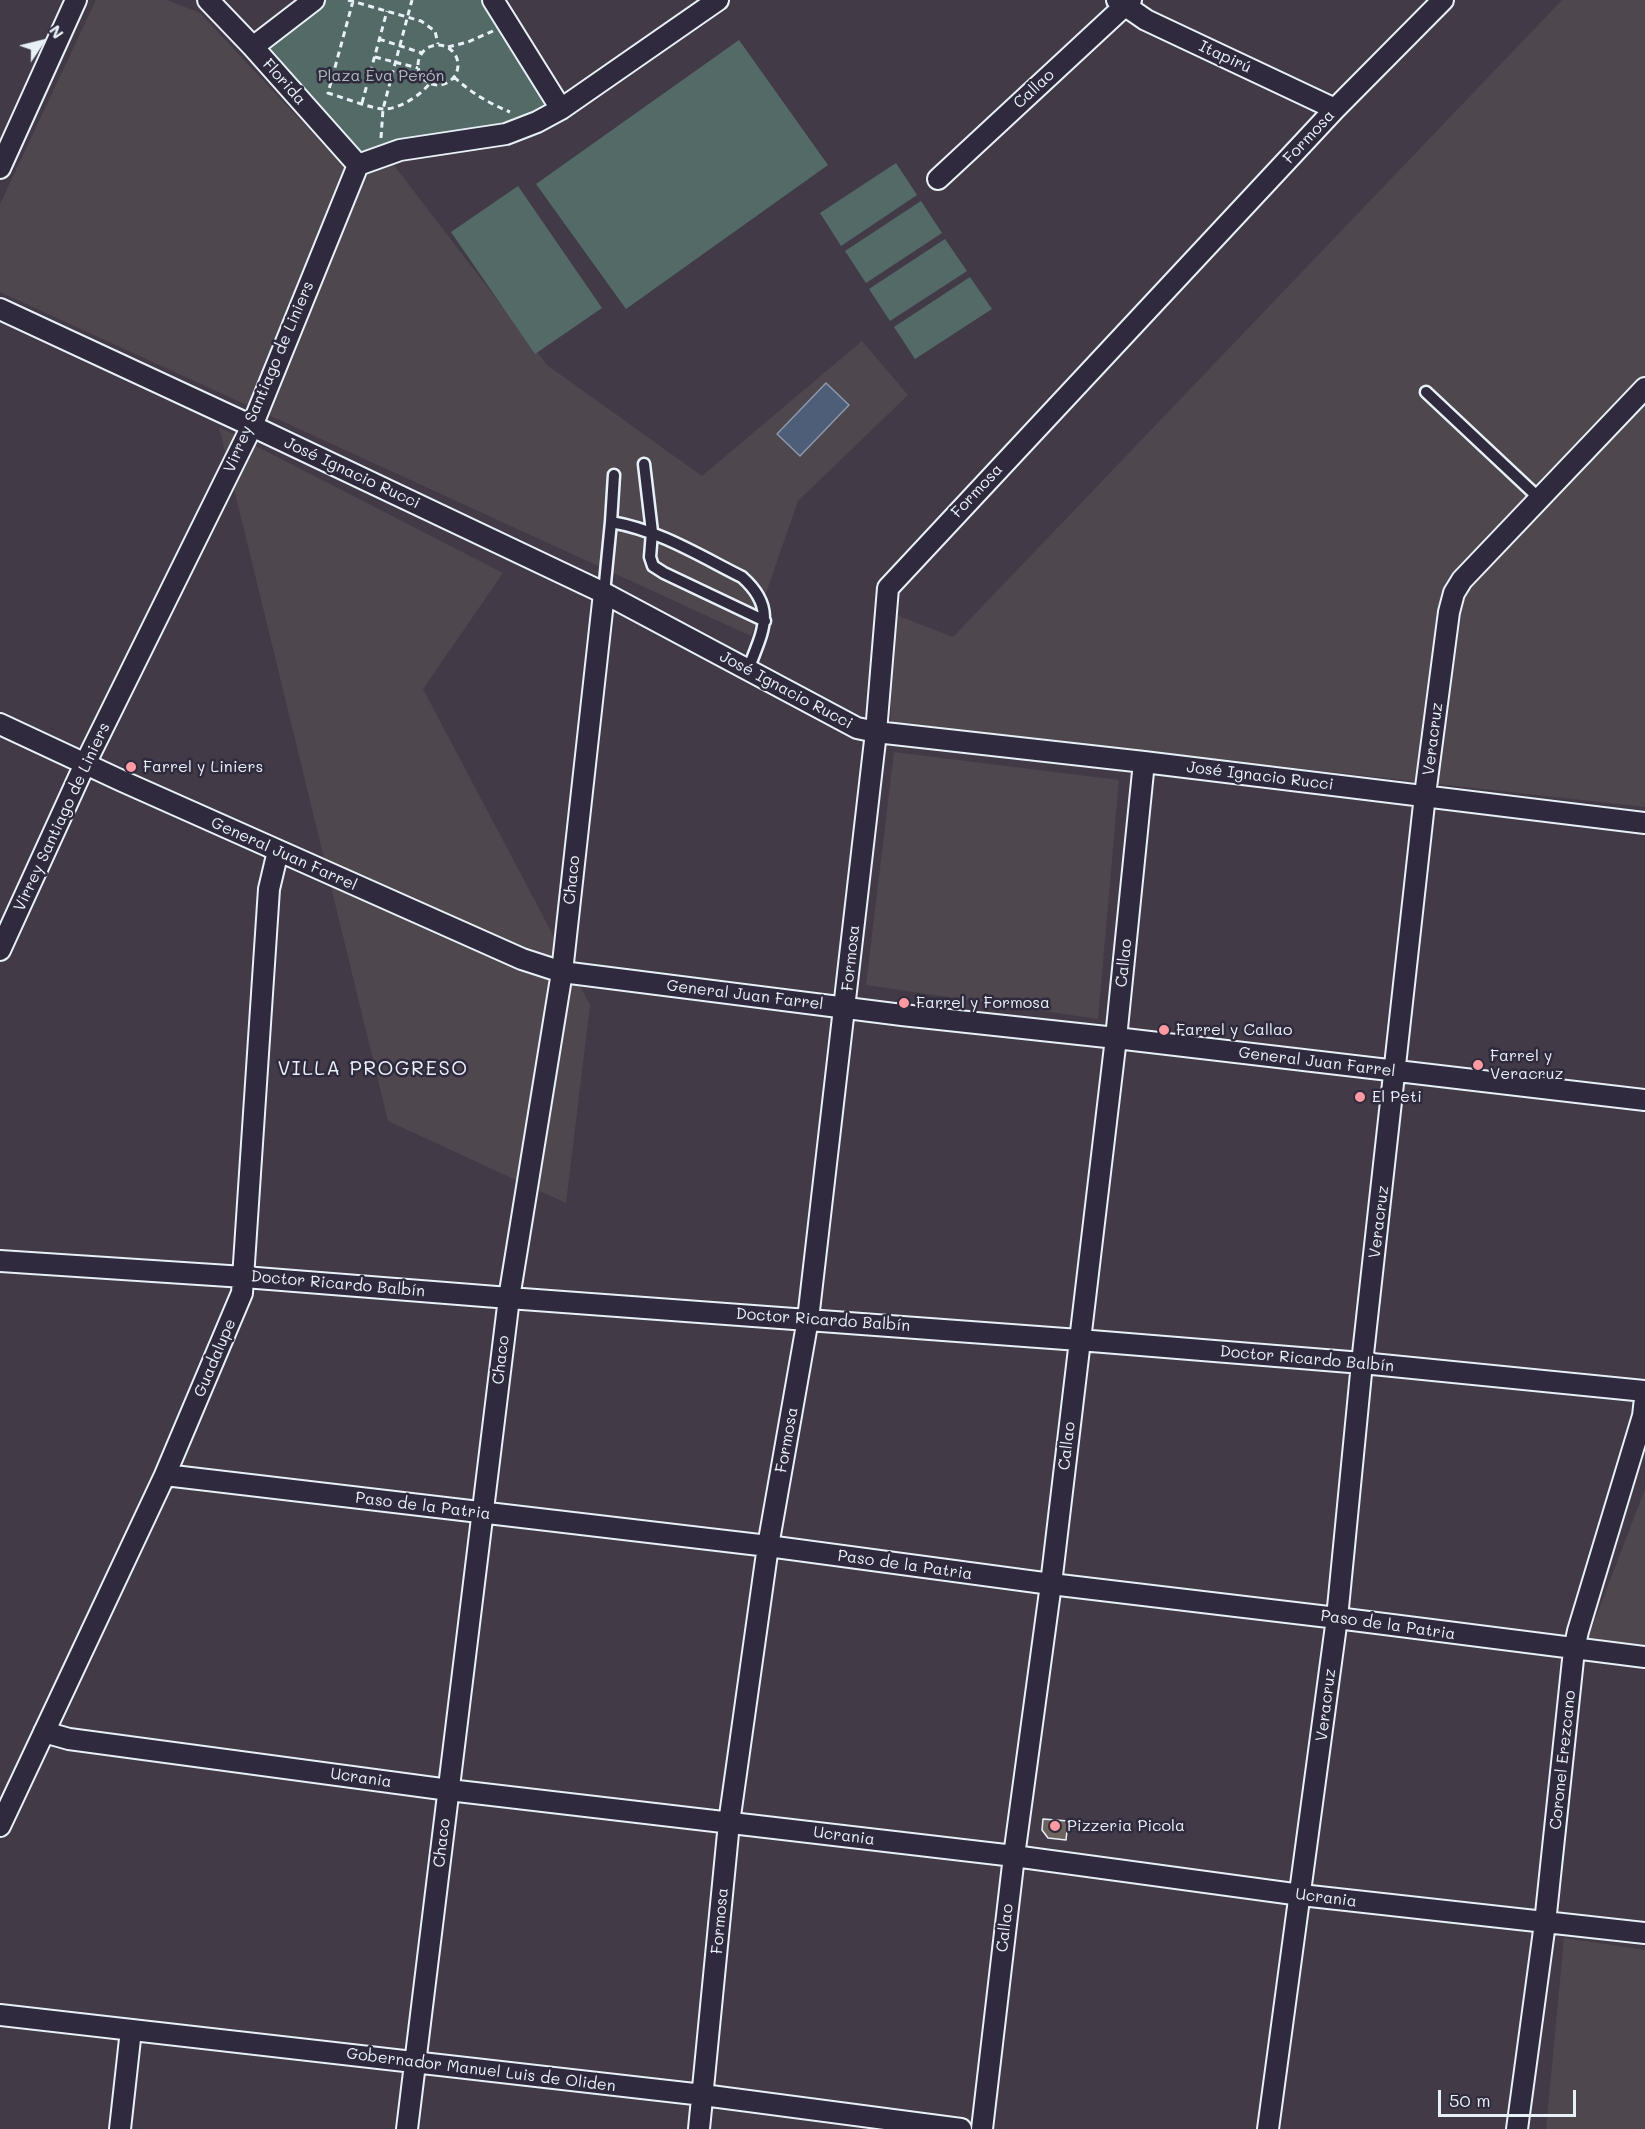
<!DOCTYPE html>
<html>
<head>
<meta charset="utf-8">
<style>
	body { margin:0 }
	#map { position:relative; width:1645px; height:2129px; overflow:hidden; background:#423b47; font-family:Mali,sans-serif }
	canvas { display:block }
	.north { position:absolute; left:12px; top:12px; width:60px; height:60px; -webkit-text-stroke:4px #2f2a3d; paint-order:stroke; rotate:55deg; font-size:16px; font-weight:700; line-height:24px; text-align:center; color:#e8f1f8 }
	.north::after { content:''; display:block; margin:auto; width:21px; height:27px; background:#e8f1f8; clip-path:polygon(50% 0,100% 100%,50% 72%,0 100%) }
	.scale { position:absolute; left:1438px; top:2090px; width:138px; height:27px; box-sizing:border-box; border:3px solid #e8f1f8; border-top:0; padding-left:8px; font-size:18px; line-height:21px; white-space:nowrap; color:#e8f1f8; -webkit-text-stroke:4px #2f2a3d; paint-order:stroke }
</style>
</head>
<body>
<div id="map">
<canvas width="1645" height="2129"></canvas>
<div class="north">N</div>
<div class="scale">50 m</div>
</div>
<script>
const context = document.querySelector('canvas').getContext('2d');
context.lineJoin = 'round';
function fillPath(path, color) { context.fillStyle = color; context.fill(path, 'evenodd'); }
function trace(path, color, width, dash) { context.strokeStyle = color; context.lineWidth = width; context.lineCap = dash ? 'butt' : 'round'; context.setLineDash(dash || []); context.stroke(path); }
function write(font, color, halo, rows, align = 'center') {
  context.font = font + ' Mali,sans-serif'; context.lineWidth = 5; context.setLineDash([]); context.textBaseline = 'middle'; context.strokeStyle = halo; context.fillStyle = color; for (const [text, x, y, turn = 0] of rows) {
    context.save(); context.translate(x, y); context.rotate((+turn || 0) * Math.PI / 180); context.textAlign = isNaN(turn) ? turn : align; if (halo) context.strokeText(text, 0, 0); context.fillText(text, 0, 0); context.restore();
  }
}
const built = new Path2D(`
	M96,0H167L200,13L348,171L393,164L547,365L702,476L862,341L908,395L798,501L751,636L0,292V204Z
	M1562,0H1645V807L891,723V613L953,637Z
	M219,427L503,573L423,689L590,1005L566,1203L388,1121Z
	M894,752L1119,780L1098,1019L866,985Z
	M1645,1489V1654L1583,1651Z
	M1564,1938L1645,1950V2129H1546Z`);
const green = new Path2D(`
	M314,0H493L561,109L358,165L253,47Z
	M739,40L828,165L626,309L536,184Z
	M896,163L917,195L841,246L820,213Z
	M518,186L602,308L535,354L451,232Z
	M921,201L942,233L866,283L845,251Z
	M945,239L967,271L890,321L869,289Z
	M970,277L992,309L915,359L894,327Z`);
const water = new Path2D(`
	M826,383L849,405L800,456L777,434Z`);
const building = new Path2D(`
	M1043,1819L1068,1821L1066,1840L1048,1838L1042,1830Z`);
const path = new Path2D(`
	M348,0L421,21L435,31L438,44
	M353,1L328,93C342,97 372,109 384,109C400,109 421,95 430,83
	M379,39L422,53
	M418 65a20 20 0 1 1 40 0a20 20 0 1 1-40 0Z
	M448,47L468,42L493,31
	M375,57L418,68
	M454,77C471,93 489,103 510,112
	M362,103L387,11
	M381,138L383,109L412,0`);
const service = new Path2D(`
	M1426,392L1540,499
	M644,464L652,532L650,557L653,566L664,573L765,621
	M611,522C659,530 700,556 742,577C778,609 762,632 748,670
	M604,593L611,522L614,475`);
const minor = new Path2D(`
	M208,0L253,47L358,165
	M493,0L561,109
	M1117,0L1146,20L1335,109
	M253,47L314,0
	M0,168L76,0
	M938,179L1131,0
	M0,309L252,426L604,593L857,728L876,732L1144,762L1645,823
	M0,724L122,781L522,959L562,972L902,1015L1116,1038L1645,1100
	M0,950L85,764L252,426L358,165L400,150L506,134L537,122L561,109L718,0
	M0,1261L244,1277L509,1298L1079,1340L1362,1363L1645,1391
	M165,1475L768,1546L1051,1584L1337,1618L1645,1657
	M44,1732L69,1739L449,1790L1014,1856L1301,1895L1645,1933
	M0,1826L165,1475L242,1293L269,889L278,851
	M0,2015L703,2095L961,2129
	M120,2129L131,2030
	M407,2129L509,1298L562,972L604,593
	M699,2129L729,1823L768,1546L808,1319L876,732L888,588L1335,109L1443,0
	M982,2129L1014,1856L1051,1584L1116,1038L1144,762
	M1268,2129L1337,1618L1362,1363L1425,795L1449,612L1454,593L1462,580L1645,388
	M1517,2129L1545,1923L1574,1650L1578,1631L1643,1416L1645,1398`);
const markers = [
	[131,767,6,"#ff9aa2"],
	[904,1003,6,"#ff9aa2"],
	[1164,1030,6,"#ff9aa2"],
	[1478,1065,6,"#ff9aa2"],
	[1360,1097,6,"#ff9aa2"],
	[1055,1826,6,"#ff9aa2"]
];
const streetNames = [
	["Itapirú",1225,57,25],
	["Florida",284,82,48],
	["Callao",1034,89,-43],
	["Formosa",1309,137,-47],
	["Virrey Santiago de Liniers",269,377,-67],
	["José Ignacio Rucci",352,473,25],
	["Formosa",977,491,-47],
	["José Ignacio Rucci",786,690,28],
	["Veracruz",1433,739,-83],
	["José Ignacio Rucci",1260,776,7],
	["Virrey Santiago de Liniers",62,817,-65],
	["General Juan Farrel",284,854,24],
	["Chaco",572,880,-84],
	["Formosa",851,958,-84],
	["Callao",1124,963,-84],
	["General Juan Farrel",745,995,7],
	["General Juan Farrel",1317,1062,7],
	["Veracruz",1379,1222,-83],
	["Doctor Ricardo Balbín",338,1284,5],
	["Doctor Ricardo Balbín",823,1320,4],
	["Guadalupe",215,1358,-67],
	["Doctor Ricardo Balbín",1307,1359,5],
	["Chaco",501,1360,-83],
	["Formosa",787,1440,-80],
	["Callao",1067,1446,-83],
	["Paso de la Patria",423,1506,7],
	["Paso de la Patria",905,1565,8],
	["Paso de la Patria",1388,1625,8],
	["Veracruz",1326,1705,-83],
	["Coronel Erezcano",1563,1760,-84],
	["Ucrania",361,1778,8],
	["Ucrania",844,1836,7],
	["Chaco",442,1843,-83],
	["Ucrania",1326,1898,7],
	["Formosa",720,1921,-85],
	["Callao",1005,1928,-83],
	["Gobernador Manuel Luis de Oliden",481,2070,7]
];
const parkNames = [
	["Plaza Eva Perón",381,76]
];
const poiNames = [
	["Farrel y Liniers",143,767],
	["Farrel y Formosa",916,1003],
	["Farrel y Callao",1176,1030],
	["Farrel y",1490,1056],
	["Veracruz",1490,1074],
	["El Peti",1372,1097],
	["Pizzeria Picola",1067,1826]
];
const quarterNames = [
	["VILLA PROGRESO",373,1069]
];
fillPath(built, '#4f474e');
fillPath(green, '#546a66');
fillPath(water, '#4f5e78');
trace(water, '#8c99ab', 1.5);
fillPath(building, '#6e625d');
trace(building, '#e8f1f8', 1.5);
trace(service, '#e8f1f8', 15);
trace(minor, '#e8f1f8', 24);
trace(path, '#e8f1f8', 3, [6, 4.5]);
trace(service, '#2f2a3d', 10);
trace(minor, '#2f2a3d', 20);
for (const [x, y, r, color] of markers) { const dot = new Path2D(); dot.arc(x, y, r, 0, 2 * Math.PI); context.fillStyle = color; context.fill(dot); trace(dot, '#2f2a3d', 2); }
write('16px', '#e8f1f8', '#2f2a3d', streetNames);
write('16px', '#adbbbe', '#2f2a3d', parkNames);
write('16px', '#e8f1f8', '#2f2a3d', poiNames, 'left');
context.letterSpacing = '1.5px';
write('20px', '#e8f1f8', '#2f2a3d', quarterNames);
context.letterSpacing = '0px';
</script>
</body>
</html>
